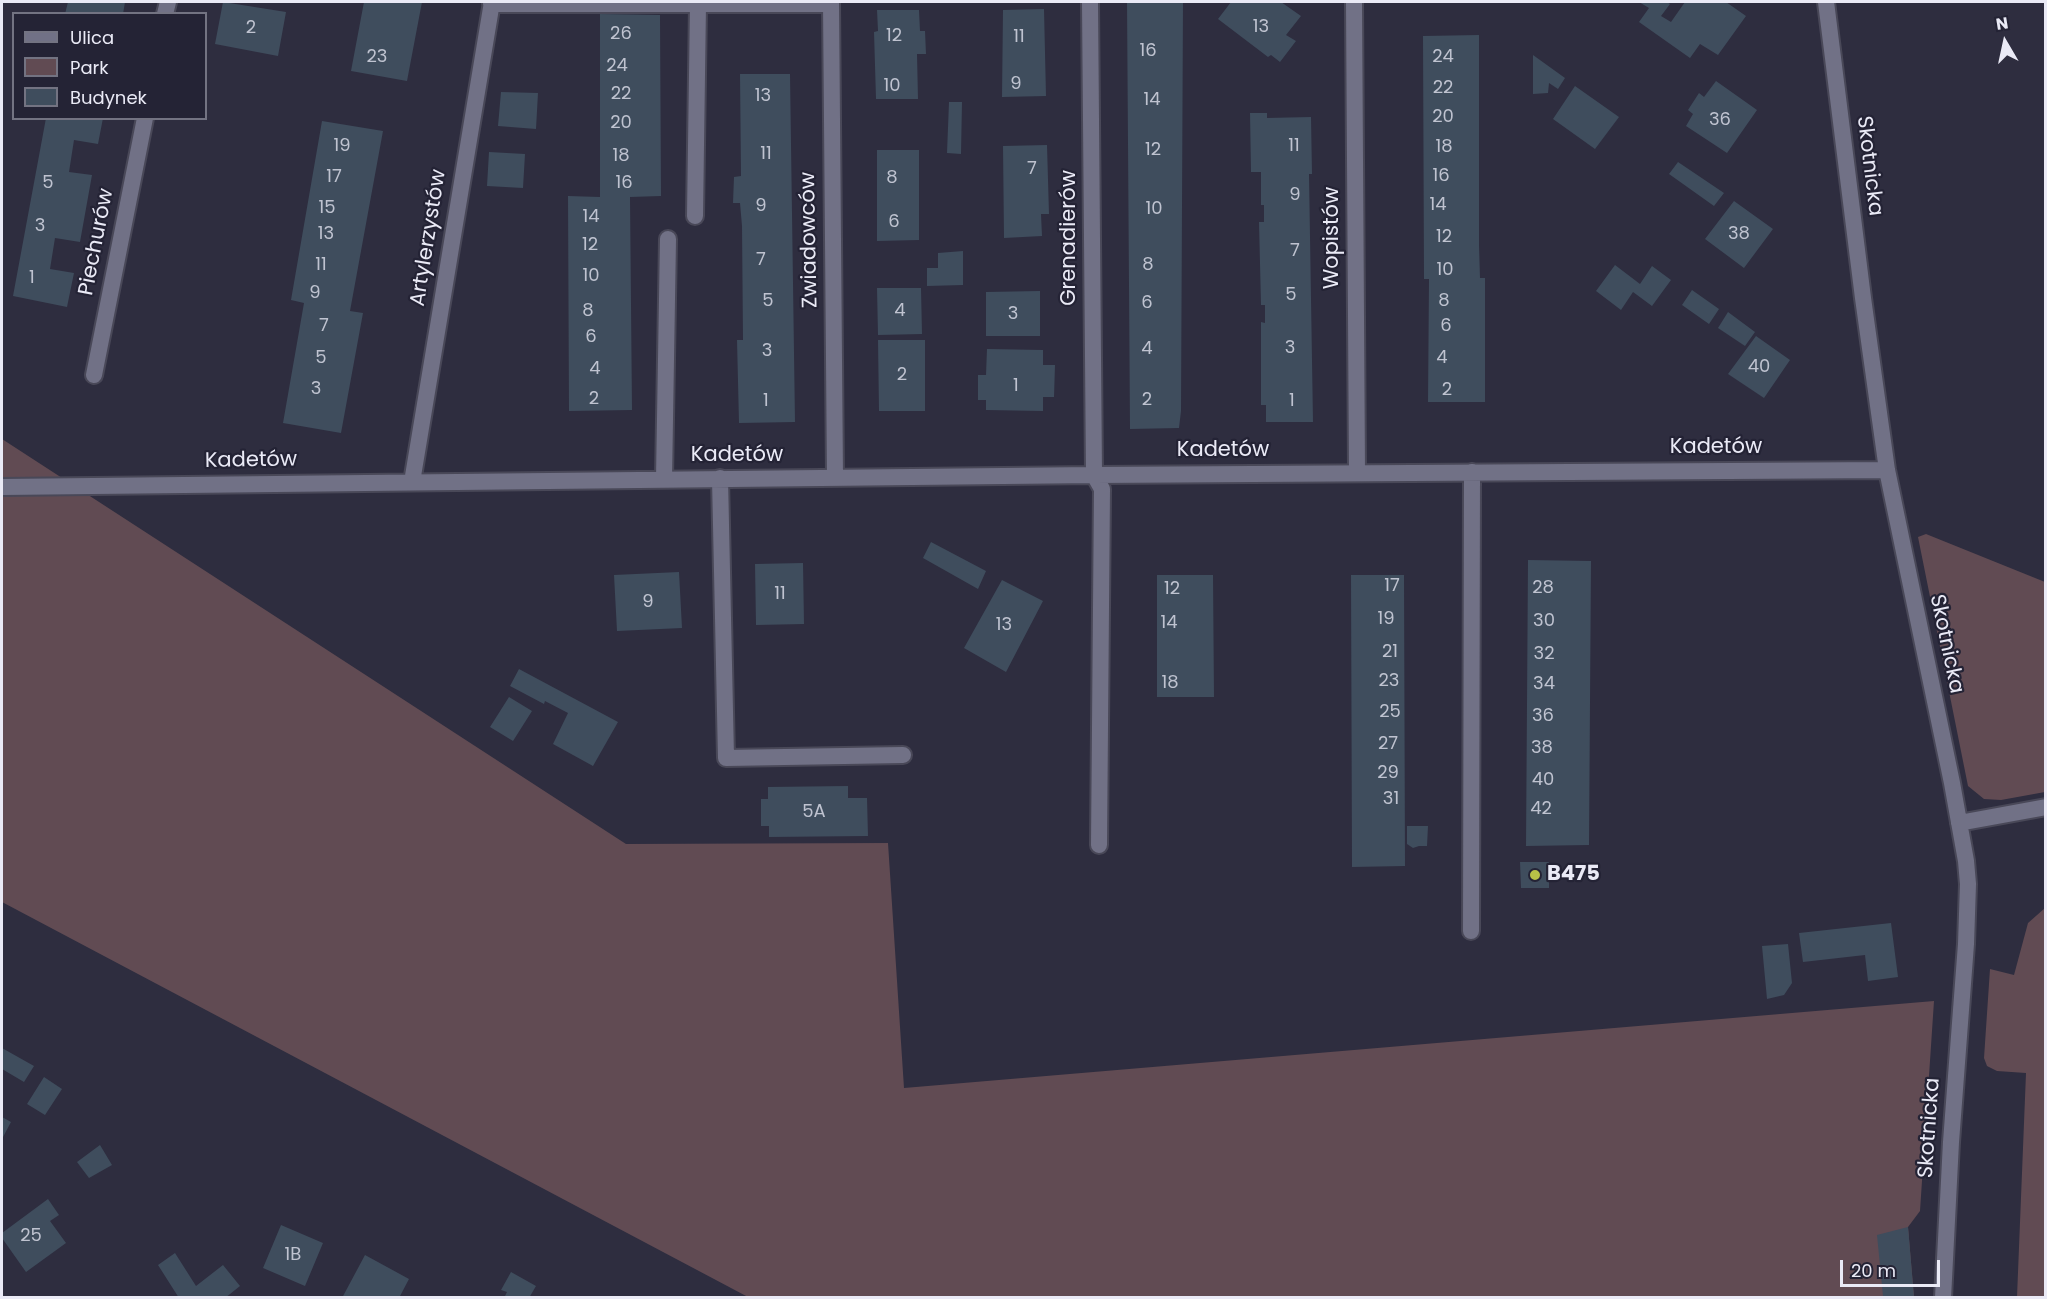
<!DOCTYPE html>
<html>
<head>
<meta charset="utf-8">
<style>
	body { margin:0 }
	#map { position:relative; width:2047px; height:1299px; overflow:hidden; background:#2e2d3f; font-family:Poppins,sans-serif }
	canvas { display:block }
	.frame { position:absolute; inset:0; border:3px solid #eaeaf6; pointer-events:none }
	.legend { position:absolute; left:12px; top:12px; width:195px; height:108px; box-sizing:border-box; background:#242335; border:2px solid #737382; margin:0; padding:8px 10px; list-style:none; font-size:18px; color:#eaeaf6 }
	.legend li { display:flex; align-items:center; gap:12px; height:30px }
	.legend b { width:30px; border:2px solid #737382 }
	.north { position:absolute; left:1975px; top:12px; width:60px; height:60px; -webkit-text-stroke:4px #242335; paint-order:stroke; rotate:351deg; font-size:16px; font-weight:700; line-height:24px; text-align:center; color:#eaeaf6 }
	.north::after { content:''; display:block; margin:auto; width:21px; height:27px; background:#eaeaf6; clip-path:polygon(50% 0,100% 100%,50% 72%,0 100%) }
	.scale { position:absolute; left:1840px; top:1260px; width:100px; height:27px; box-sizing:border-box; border:3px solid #eaeaf6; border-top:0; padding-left:8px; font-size:18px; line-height:21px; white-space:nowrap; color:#eaeaf6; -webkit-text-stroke:4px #242335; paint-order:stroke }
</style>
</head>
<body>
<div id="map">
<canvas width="2047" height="1299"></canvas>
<div class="frame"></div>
<ul class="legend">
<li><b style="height:8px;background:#717186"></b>Ulica</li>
<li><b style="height:16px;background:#614b53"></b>Park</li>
<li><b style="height:16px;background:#3f4d5d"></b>Budynek</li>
</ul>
<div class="north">N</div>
<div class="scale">20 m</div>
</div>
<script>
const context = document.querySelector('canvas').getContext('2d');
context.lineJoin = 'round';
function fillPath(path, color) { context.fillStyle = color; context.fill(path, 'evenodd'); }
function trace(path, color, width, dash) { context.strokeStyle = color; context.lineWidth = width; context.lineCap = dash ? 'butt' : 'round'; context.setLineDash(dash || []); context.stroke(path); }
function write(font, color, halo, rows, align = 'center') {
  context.font = font + ' Poppins,sans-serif'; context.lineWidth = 4.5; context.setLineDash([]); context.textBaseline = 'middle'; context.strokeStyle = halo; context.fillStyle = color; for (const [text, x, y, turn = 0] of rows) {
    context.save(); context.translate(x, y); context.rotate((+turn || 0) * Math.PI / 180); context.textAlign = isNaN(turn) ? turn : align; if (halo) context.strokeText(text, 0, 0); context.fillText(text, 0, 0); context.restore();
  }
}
const green = new Path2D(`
	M2,439L626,844L888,843L904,1088L1934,1001L1920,1211L1908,1227L1914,1297H748L2,902Z
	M1926,534L2045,582V792L2001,800L1984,799L1968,786L1918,537Z
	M2045,908V1297H2017L2026,1073L1997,1071L1987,1066L1984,1058L1990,969L2014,975L2028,923Z`);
const building = new Path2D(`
	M68,2H125L123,14H65Z
	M223,2L286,12L278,56L215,44Z
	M364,2H422L407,81L351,71Z
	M1127,2H1183L1181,411L1179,428L1130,429Z
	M1231,2H1281L1301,16L1286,35L1296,41L1280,62L1271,55L1268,57L1218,19Z
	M1639,2H1667L1670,4L1661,16L1671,22L1685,2H1726L1746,16L1718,55L1700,44L1690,58L1639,22L1649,8Z
	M1044,9L1046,96L1002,97L1003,10Z
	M877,10H919L920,31H925L926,54H917L918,99H876L874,32L878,31Z
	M600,14L660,15L661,196L630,197L632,410L569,411L568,196L600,197Z
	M1479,35V245L1480,278H1485V402H1428L1429,279H1424L1423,36Z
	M1533,55L1565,78L1558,89L1549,83L1548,93L1533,94Z
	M740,74H790L795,422L739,423L737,340H743L742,226L740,203H733L734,177L741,176Z
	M1716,81L1757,110L1727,153L1686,126L1693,114L1688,110L1699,93L1704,97Z
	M1575,86L1619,117L1595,149L1553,119Z
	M501,92L538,93L536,129L498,126Z
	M949,102H962L961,154L947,153Z
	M1250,113H1267V118L1311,117L1312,174H1309L1313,422H1266V405H1261V322L1265,323V305H1261L1259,222H1264V205H1261V172H1251Z
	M46,118H103L98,144L74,140L69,172L92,175L80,242L55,238L50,269L74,273L67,307L13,296Z
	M322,121L383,131L350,311L363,313L341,433L283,423L304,303L291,300Z
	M1047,145L1049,214H1041L1042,236L1004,238L1003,146Z
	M877,150H919V240L877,241Z
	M489,152L525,154L523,188L487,186Z
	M1678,162L1724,193L1714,206L1669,174Z
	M1734,201L1773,229L1744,268L1705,239Z
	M963,251V285L927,286V268H938V253Z
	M1615,265L1640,284L1652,266L1671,280L1652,306L1633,292L1621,310L1596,291Z
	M877,288H921L922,334L878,335Z
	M1692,290L1719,309L1709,324L1682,305Z
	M1040,291V336H986V292Z
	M1728,312L1755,332L1745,346L1718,328Z
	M1756,336L1790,360L1764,398L1728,374Z
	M878,340H925V411H879Z
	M987,349L1043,350V365H1055L1054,397H1043V411L986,410V400H978V375H986Z
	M931,542L986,571L978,589L923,558Z
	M1528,560L1591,561L1589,845L1526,846Z
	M803,563L804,624L756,625L755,564Z
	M679,572L682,628L617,631L614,575Z
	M1157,575H1213L1214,697H1157Z
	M1351,575H1404L1405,866L1352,867Z
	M1002,580L1043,601L1006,672L964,648Z
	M519,669L618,722L593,766L553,744L568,713L545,701L544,704L510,686Z
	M509,697L532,711L513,741L490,727Z
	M848,786V798H867L868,836L769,837V826H761V799H768V787Z
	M1407,826H1428L1427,846H1419L1413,848L1407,844Z
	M1520,862H1549V888H1521Z
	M1891,923L1898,977L1868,981L1865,955L1803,962L1799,933Z
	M1788,944L1792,983L1784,995L1767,999L1762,946Z
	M2,1048L34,1066L24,1082L2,1069Z
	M44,1077L62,1089L45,1115L27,1104Z
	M2,1117L11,1122L2,1139Z
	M100,1145L112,1165L89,1178L77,1162Z
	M48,1199L59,1215L50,1221L66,1243L26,1272L2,1238V1233Z
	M281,1225L323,1243L305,1286L263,1268Z
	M1908,1227L1914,1298L1883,1296L1877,1235Z
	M175,1253L196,1286L223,1265L240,1286L225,1298H179L158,1265Z
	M365,1255L409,1279L399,1298H342Z
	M511,1272L536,1286L529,1298H504L507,1292L501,1290Z`);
const minor = new Path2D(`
	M831,2L835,478
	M1090,2L1094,475L1102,489L1099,845
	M1354,2L1357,473
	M1826,2L1863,298L1887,470L1952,783L1966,861L1968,884L1966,944L1951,1142L1943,1298
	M491,4H831
	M165,14L168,2
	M695,216L698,4
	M94,375L145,118
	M720,478L726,758L903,755
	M664,479L668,239
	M412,482L492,2
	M2,487L1094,475L1887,470
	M1959,823L2046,807
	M1471,931L1472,472`);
const markers = [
	[1535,875,6,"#b8c147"]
];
const numberNames = [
	["13",1261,27],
	["2",251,28],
	["26",621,34],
	["12",894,36],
	["11",1019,37],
	["16",1148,51],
	["23",377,57],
	["24",1443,57],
	["24",617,66],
	["9",1016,84],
	["10",892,86],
	["22",1443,88],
	["22",621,94],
	["13",763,96],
	["14",1152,100],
	["20",1443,117],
	["36",1720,120],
	["20",621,123],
	["19",342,146],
	["11",1294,146],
	["18",1444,147],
	["12",1153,150],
	["11",766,154],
	["18",621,156],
	["7",1032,169],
	["16",1441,176],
	["17",334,177],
	["8",892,178],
	["5",48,183],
	["16",624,183],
	["9",1295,195],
	["14",1438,205],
	["9",761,206],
	["15",327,208],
	["10",1154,209],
	["14",591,217],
	["6",894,222],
	["3",40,226],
	["13",326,234],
	["38",1739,234],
	["12",1444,237],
	["12",590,245],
	["7",1295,251],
	["7",761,260],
	["11",321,265],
	["8",1148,265],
	["10",1445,270],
	["10",591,276],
	["1",32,278],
	["9",315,293],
	["5",1291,295],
	["5",768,301],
	["8",1444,301],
	["6",1147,303],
	["8",588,311],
	["4",900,311],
	["3",1013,314],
	["7",324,326],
	["6",1446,326],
	["6",591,337],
	["3",1290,348],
	["4",1147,349],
	["3",767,351],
	["5",321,358],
	["4",1442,358],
	["40",1759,367],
	["4",595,369],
	["2",902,375],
	["1",1016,386],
	["3",316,389],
	["2",1447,390],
	["2",594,399],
	["2",1147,400],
	["1",766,401],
	["1",1292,401],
	["17",1392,586],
	["28",1543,588],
	["12",1172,589],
	["11",780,594],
	["9",648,602],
	["19",1386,619],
	["30",1544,621],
	["14",1169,623],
	["13",1004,625],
	["21",1390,652],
	["32",1544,654],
	["23",1389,681],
	["18",1170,683],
	["34",1544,684],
	["25",1390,712],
	["36",1543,716],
	["27",1388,744],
	["38",1542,748],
	["29",1388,773],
	["40",1543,780],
	["31",1391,799],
	["42",1541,809],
	["5A",814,812],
	["25",31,1236],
	["1B",293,1255]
];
const streetNames = [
	["Skotnicka",1869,166,83],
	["Artylerzystów",429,238,-81],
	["Grenadierów",1070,238,-90],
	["Wopistów",1333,238,-90],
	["Zwiadowców",810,240,-91],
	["Piechurów",97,242,-79],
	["Kadetów",1716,448],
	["Kadetów",1223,451],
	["Kadetów",737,456],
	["Kadetów",251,461,-1],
	["Skotnicka",1946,644,78],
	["Skotnicka",1930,1128,-86]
];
const poiNames = [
	["B475",1547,875]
];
fillPath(green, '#614b53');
fillPath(building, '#3f4d5d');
trace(minor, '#494858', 20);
trace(minor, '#717186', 16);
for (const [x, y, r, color] of markers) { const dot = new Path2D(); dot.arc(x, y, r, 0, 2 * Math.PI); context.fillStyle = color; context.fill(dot); trace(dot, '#242335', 2); }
write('18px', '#bfc3d0', null, numberNames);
write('21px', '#eaeaf6', '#242335', streetNames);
write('bold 21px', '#eaeaf6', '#242335', poiNames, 'left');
</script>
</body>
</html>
